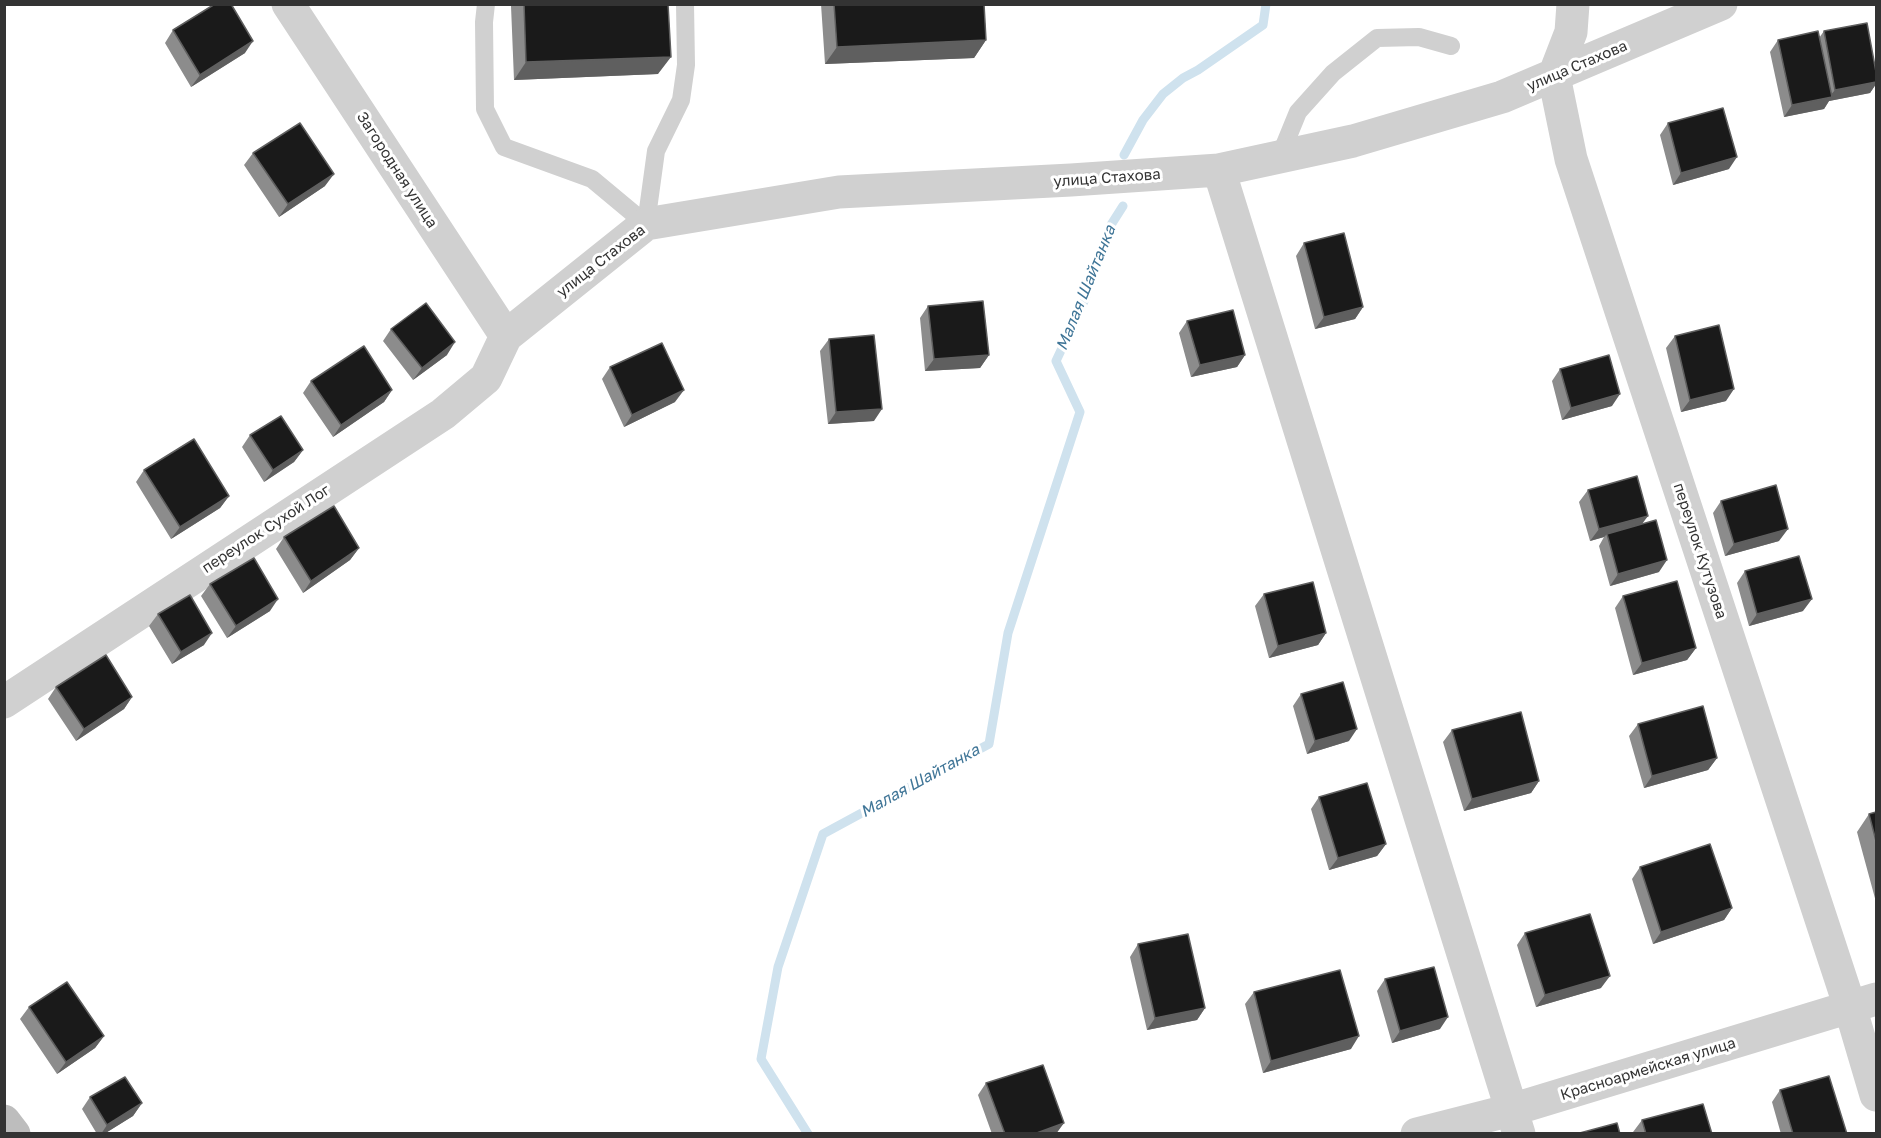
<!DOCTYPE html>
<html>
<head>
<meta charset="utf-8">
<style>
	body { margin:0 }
	#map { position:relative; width:1881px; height:1138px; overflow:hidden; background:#fff; font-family:"Golos Text",sans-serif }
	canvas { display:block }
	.frame { position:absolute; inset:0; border:6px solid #333; pointer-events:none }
</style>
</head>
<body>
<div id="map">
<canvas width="1881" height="1138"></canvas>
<div class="frame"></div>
</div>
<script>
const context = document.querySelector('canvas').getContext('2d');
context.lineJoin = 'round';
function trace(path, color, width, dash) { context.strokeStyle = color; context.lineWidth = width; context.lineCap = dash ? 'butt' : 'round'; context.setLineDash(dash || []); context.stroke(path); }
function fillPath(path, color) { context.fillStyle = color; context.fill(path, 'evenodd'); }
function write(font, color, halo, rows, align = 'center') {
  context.font = font + ' "Golos Text",sans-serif'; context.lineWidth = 6; context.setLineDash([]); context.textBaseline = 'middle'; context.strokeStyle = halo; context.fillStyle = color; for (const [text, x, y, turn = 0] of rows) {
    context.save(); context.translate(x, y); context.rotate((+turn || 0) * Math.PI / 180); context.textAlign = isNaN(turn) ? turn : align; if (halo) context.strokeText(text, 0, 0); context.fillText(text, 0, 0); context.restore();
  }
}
const stream = new Path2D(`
	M1124,155L1143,120L1163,94L1183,78L1198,70L1263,25L1266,4
	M808,1134L761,1059L778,967L823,834L989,744L1008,633L1080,412L1056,361L1085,299L1109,228L1123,206`);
const lane = new Path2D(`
	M486,4L484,22L485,109L504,147L592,179L646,224
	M1280,156L1298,112L1333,73L1377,38L1419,37L1451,46
	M646,224L656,151L681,100L686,65L685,4`);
const street = new Path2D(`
	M288,4L506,336
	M1573,4L1571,32L1554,76L1571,159L1850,1007L1876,1095
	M1219,170L1519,1134
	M4,702L443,414L486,378L506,336L646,224L839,192L1071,180L1219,170L1353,141L1502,97L1721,4
	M1417,1134L1511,1110L1876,999`);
const secondary = new Path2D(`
	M4,1121L14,1134`);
const wall = new Path2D(`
	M511,4H668L658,74L514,80L511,6Z
	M821,4H984L986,40L974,58L825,64Z
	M173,30L245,53L191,87L165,43Z
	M1824,31L1876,72V84L1870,93L1829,101L1824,109L1784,117L1770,52L1778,40L1819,38Z
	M1668,123L1729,169L1673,185L1660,135Z
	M253,153L325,186L279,217L244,165Z
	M1304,243L1363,307L1355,319L1315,329L1296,256Z
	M928,306L989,355L980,368L925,371L920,318Z
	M1187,321L1245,355L1237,367L1191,377L1179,333Z
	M391,329L447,355L413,380L383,341Z
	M1675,336L1726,401L1681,412L1666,348Z
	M829,339L874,421L828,424L820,351Z
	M610,367L675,402L624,427L602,379Z
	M1560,369L1612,406L1562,420L1552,381Z
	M311,381L392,390L384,402L333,437L303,393Z
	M250,435L303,450L294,462L264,482L242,447Z
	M144,470L229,496L220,508L171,539L136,482Z
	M1588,490L1642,524L1659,572L1610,586L1599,546L1604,537L1590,541L1579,502Z
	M1721,501L1779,541L1725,556L1713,513Z
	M284,537L359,548L350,560L303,593L276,549Z
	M1745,571L1803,611L1749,626L1737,583Z
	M210,584L270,611L227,638L201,596Z
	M1264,594L1326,633L1318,645L1269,658L1255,606Z
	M1623,596L1696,648L1687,660L1633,675L1615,608Z
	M158,614L204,645L172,664L149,626Z
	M56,687L132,697L124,709L76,741L48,699Z
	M1301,694L1349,741L1307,754L1293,706Z
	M1638,724L1717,758L1708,770L1644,788L1629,736Z
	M1452,730L1539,781L1531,793L1464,811L1443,742Z
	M1319,797L1386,844L1377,856L1329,870L1311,809Z
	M1876,812V902L1857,832L1869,814Z
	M1640,867L1732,908L1724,920L1653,944L1632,879Z
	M1525,933L1601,988L1536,1007L1517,945Z
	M1138,944L1205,1008L1197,1020L1147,1030L1130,957Z
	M1385,979L1440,1029L1392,1043L1377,991Z
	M1254,992L1351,1049L1263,1073L1245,1004Z
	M29,1007L104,1036L95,1048L57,1074L20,1019Z
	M986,1083L1056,1134H992L978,1095Z
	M1780,1090L1847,1134H1781L1772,1102Z
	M90,1097L142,1103L133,1116L104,1134H97L82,1109Z
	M1642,1120L1712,1134H1634L1633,1132Z`);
const shadedWall = new Path2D(`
	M986,40L974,58L825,64L837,47Z
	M253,41L245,53L191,87L200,75Z
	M671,57L658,74L514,80L526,62Z
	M1876,82V84L1870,93L1829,101L1824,109L1784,117L1792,105L1829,97L1835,90Z
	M1737,157L1729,169L1673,185L1681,173Z
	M334,174L325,186L279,217L288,204Z
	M1363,307L1355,319L1315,329L1324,317Z
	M455,342L447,355L413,380L422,368Z
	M989,355L980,368L925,371L934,359Z
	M1245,355L1237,367L1191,377L1200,365Z
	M1734,389L1726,401L1681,412L1690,400Z
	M392,390L384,402L333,437L341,425Z
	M684,390L675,402L624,427L632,415Z
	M1620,394L1612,406L1562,420L1571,408Z
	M882,409L874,421L828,424L836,412Z
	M303,450L294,462L264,482L273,470Z
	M229,496L220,508L171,539L180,527Z
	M1648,516L1639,528L1607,534L1604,537L1590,541L1599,529Z
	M1788,529L1779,541L1725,556L1734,544Z
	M359,548L350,560L303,593L311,581Z
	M1667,560L1659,572L1610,586L1618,574Z
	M278,599L270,611L227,638L236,626Z
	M1812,599L1803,611L1749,626L1757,614Z
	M212,633L204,645L172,664L181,652Z
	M1326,633L1318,645L1269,658L1278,646Z
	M1696,648L1687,660L1633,675L1642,663Z
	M132,697L124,709L76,741L84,729Z
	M1357,729L1349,741L1307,754L1315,741Z
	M1717,758L1708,770L1644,788L1652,776Z
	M1539,781L1531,793L1464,811L1472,799Z
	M1386,844L1377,856L1329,870L1338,858Z
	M1732,908L1724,920L1653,944L1661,932Z
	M1610,976L1601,988L1536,1007L1545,995Z
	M1205,1008L1197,1020L1147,1030L1155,1018Z
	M1448,1017L1440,1029L1392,1043L1400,1031Z
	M104,1036L95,1048L57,1074L66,1062Z
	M1359,1036L1351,1049L1263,1073L1271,1061Z
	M142,1103L133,1116L104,1134H101L107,1125Z
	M1064,1123L1056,1134H1034Z`);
const building = new Path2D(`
	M215,4H231L253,41L200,75L173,30Z
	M524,4H668L671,57L526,62Z
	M834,4H984L986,40L837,47Z
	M1867,23L1876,72V82L1835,90L1824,31Z
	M1818,31L1832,97L1792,105L1778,40Z
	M1723,108L1737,157L1681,173L1668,123Z
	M300,123L334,174L288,204L253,153Z
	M1344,233L1363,307L1324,317L1304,243Z
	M983,301L989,355L934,359L928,306Z
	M426,303L455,342L422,368L391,329Z
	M1233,310L1245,355L1200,365L1187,321Z
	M1719,325L1734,389L1690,400L1675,336Z
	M874,335L882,409L836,412L829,339Z
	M662,343L684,390L632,415L610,367Z
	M364,346L392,390L341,425L311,381Z
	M1609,355L1620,394L1571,408L1560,369Z
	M281,416L303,450L273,470L250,435Z
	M194,439L229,496L180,527L144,470Z
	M1637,476L1648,516L1599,529L1588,490Z
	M1776,485L1788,529L1734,544L1721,501Z
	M334,506L359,548L311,581L284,537Z
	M1656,520L1667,560L1618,574L1607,534Z
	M1799,556L1812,599L1757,614L1745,571Z
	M254,558L278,599L236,626L210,584Z
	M1677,581L1696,648L1642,663L1623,596Z
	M1313,582L1326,633L1278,646L1264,594Z
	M190,595L212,633L181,652L158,614Z
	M106,655L132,697L84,729L56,687Z
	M1343,682L1357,729L1315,741L1301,694Z
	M1703,706L1717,758L1652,776L1638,724Z
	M1521,712L1539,781L1472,799L1452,730Z
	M1367,783L1386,844L1338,858L1319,797Z
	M1876,812V841L1869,814Z
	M1710,844L1732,908L1661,932L1640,867Z
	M1590,914L1610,976L1545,995L1525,933Z
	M1188,934L1205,1008L1155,1018L1138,944Z
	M1434,967L1448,1017L1400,1031L1385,979Z
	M1340,970L1359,1036L1271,1061L1254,992Z
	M67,982L104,1036L66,1062L29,1007Z
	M1043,1065L1064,1123L1034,1134H1005L986,1083Z
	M1829,1076L1847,1134H1793L1780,1090Z
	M125,1077L142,1103L107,1125L90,1097Z
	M1703,1104L1712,1134H1646L1642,1120Z
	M1617,1123L1620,1134H1576Z`);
const streetNames = [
	["улица Стахова",1577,66,-23],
	["Загородная улица",397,170,57],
	["улица Стахова",1107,178,-4],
	["улица Стахова",601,261,-38],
	["переулок Сухой Лог",266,529,-33],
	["переулок Кутузова",1700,551,72],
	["Красноармейская улица",1648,1069,-17]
];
const waterNames = [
	["Малая Шайтанка",1086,288,-68],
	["Малая Шайтанка",920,781,-29]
];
trace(stream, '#cfe2ee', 9);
trace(lane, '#d0d0d0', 18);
trace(street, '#d0d0d0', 33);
trace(secondary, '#bdbdbd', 33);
fillPath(wall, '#8c8c8c');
fillPath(shadedWall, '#5f5f5f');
fillPath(building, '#1a1a1a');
trace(building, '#5f5f5f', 1.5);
write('15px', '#333', '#fff', streetNames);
write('italic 16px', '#3f7597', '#fff', waterNames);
</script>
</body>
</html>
